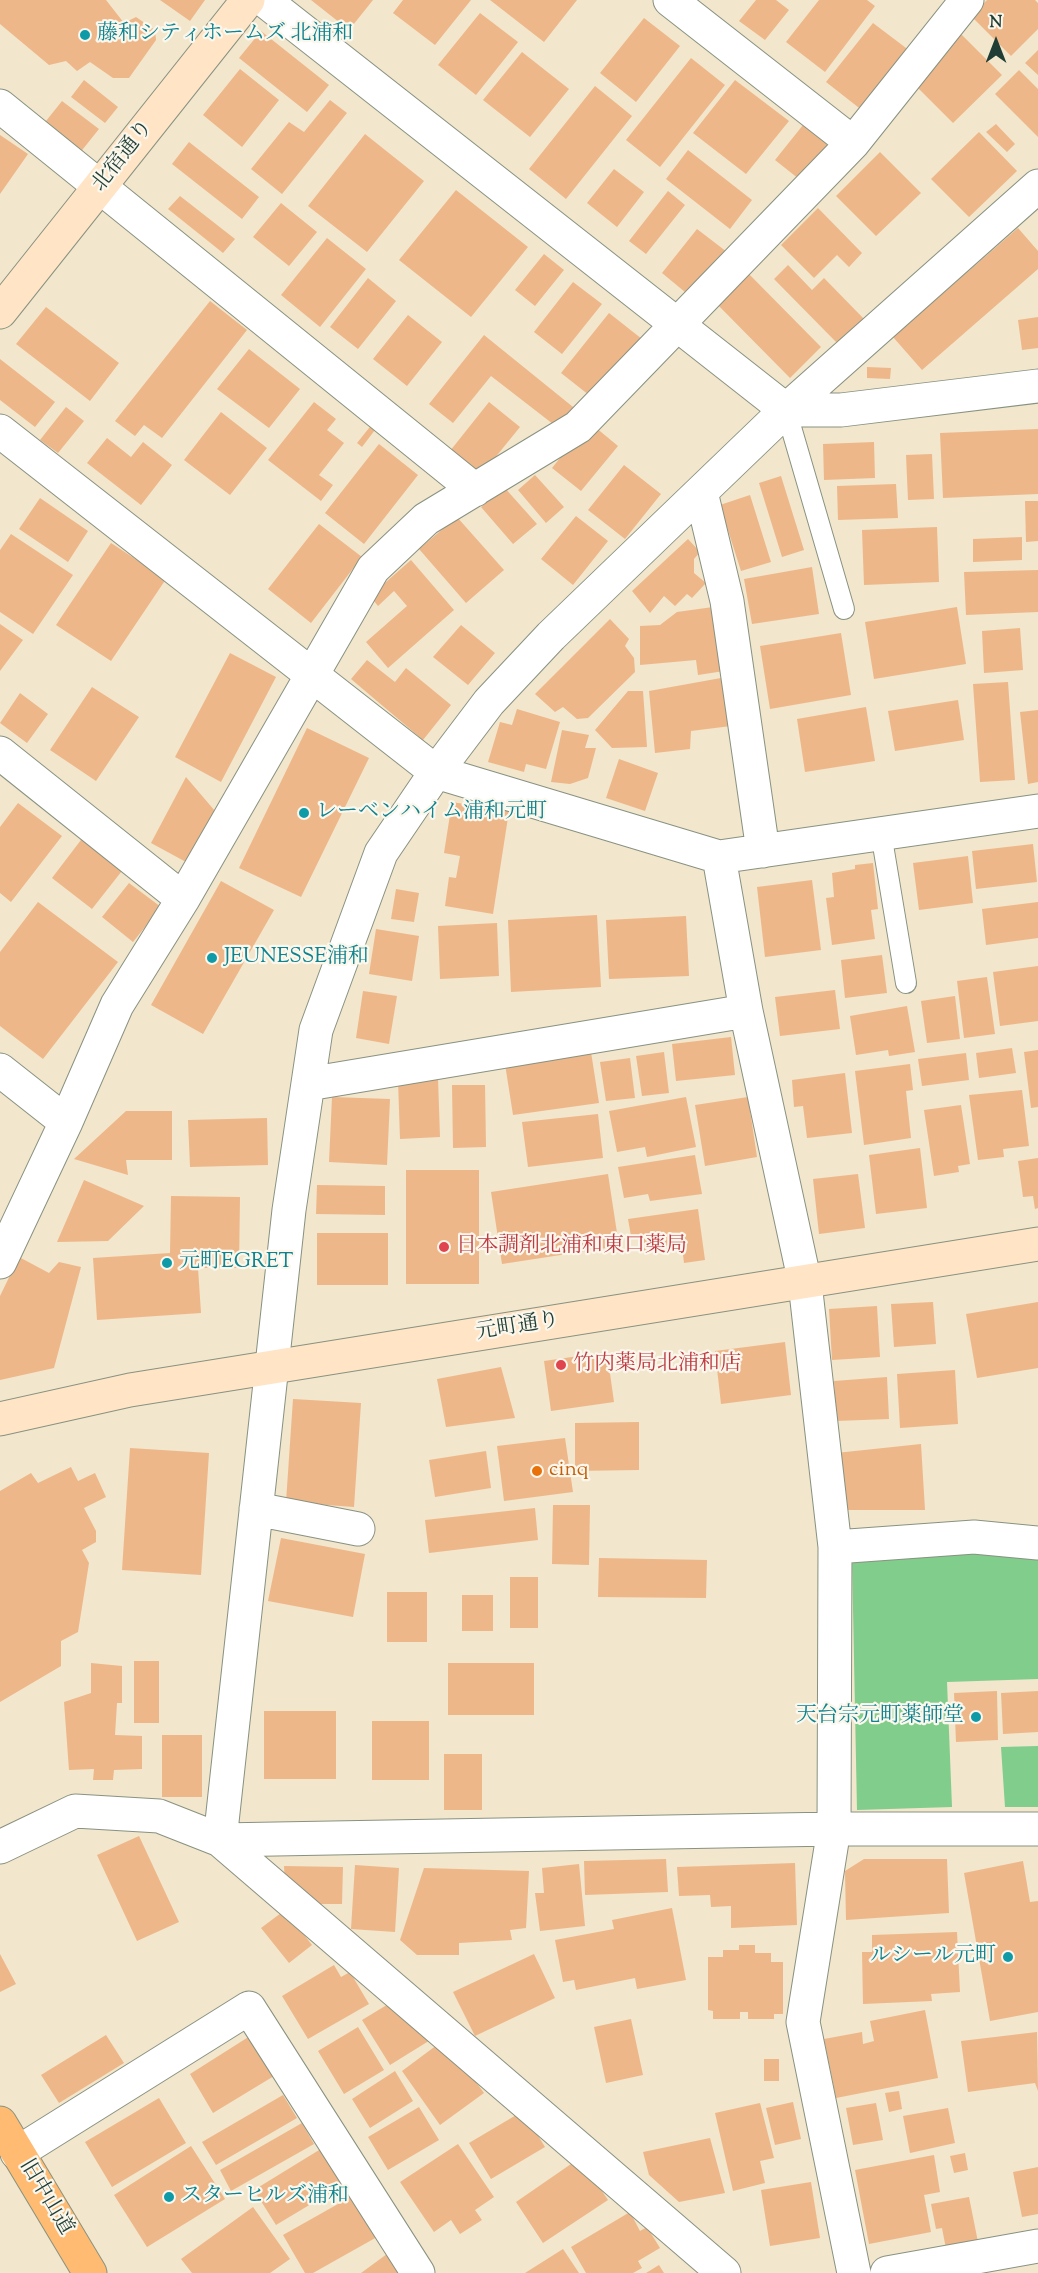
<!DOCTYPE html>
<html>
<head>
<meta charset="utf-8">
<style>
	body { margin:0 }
	#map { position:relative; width:1038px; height:2273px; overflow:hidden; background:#f2e6cc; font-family:"Sorts Mill Goudy",serif }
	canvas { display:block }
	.north { position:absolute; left:966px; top:12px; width:60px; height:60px; -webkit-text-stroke:4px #fbf7ec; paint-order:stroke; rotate:0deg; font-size:16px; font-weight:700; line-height:24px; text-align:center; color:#1f3d34 }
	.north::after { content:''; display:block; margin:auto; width:21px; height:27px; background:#1f3d34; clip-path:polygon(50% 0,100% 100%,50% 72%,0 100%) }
</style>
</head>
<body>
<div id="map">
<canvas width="1038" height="2273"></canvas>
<div class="north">N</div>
</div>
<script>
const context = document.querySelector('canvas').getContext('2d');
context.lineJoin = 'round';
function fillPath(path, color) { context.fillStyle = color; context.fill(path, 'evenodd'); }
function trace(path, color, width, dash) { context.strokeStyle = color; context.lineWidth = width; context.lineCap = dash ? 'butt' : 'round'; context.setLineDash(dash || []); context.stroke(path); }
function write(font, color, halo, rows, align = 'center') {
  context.font = font + ' "Sorts Mill Goudy","Noto Serif JP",serif'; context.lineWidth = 4.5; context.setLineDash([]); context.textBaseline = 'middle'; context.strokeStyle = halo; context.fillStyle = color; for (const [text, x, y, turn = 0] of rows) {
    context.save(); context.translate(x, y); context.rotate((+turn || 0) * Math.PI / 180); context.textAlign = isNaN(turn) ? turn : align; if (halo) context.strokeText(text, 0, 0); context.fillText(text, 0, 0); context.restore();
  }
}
const green = new Path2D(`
	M977,1549L1038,1556V1679L947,1682L952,1807L857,1810L852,1558Z
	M1038,1746V1807H1005L1001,1747Z`);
const building = new Path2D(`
	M0,0H106L124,23L136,17L155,30L156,40L129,78H113L90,62L77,71L66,61L49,65L0,24Z
	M160,0H205L190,21Z
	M311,0H373L349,30Z
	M403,0H471L435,45L393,13Z
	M490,0H577L544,42Z
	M756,0H776L789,10L765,40L739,21Z
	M819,0H867L875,6L825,72L786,42Z
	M987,0H1035L1038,3V29L1011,56L971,16Z
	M480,13L518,42L476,95L438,65Z
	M644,18L680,46L636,102L600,73Z
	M873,23L910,51L863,111L826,82Z
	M956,29L1002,75L953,123L907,77Z
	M261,31L329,85L307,112L239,58Z
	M1038,50V75L1025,63Z
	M522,52L569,89L530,137L483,100Z
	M691,58L725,85L660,167L626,140Z
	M240,69L279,100L242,147L203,115Z
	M1019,70L1038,89V137L995,94Z
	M84,80L118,107L105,123L71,97Z
	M735,80L789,121L746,174L693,133Z
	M595,86L632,116L566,199L529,169Z
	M330,100L347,113L282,194L251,169L289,122L304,132Z
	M62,101L99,129L79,154L42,126Z
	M996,124L1015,144L1007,152L986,132Z
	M803,125L832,147L804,183L775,160Z
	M979,132L1017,171L969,217L931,179Z
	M365,134L424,181L367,252L308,206Z
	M0,135L28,154L0,194Z
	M189,142L259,197L242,219L172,164Z
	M688,150L752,200L730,229L666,179Z
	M880,152L921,193L876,236L836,196Z
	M614,169L644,192L617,227L587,203Z
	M456,190L528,247L471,317L399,260Z
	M668,191L685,205L646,254L629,241Z
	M180,196L235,239L223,253L168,209Z
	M281,203L317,232L289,266L253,237Z
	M818,208L862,253L849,267L837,255L814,278L781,245Z
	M1018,228L1038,251V269L922,370L893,337Z
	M697,229L727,252L691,297L662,273Z
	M327,238L366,269L320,327L281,295Z
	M544,254L564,270L535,306L515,290Z
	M788,265L812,290L824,278L864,319L838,344L774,279Z
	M746,271L821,347L790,378L715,302Z
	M368,278L396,301L358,349L330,327Z
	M573,282L602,304L562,354L534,332Z
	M210,301L247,330L162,438L144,425L135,436L115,421Z
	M46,307L119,363L90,401L16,344Z
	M609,313L642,339L594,399L561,373Z
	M408,315L442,342L407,386L373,359Z
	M1038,317V348L1022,350L1018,320Z
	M484,335L578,411L562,431L491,376L453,423L429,404Z
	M249,349L300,389L269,428L217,389Z
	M0,359L55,402L35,427L0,400Z
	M867,367L891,368L890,379L867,378Z
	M314,402L336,419L327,430L344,443L319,475L333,485L321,501L268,460Z
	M489,402L520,427L481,475L450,451Z
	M66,407L84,421L58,453L40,440Z
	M221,412L267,448L230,495L184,460Z
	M589,422L618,446L581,491L552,468Z
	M373,423L378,426L362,447L357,443Z
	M1038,429V494L943,498L940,433Z
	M107,438L131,457L143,442L172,465L141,505L87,463Z
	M874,442L875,478L824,480L823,444Z
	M379,444L418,475L364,544L325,513Z
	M932,454L934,499L908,500L906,455Z
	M624,465L661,494L625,539L588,510Z
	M535,475L564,507L546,523L518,490Z
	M781,476L804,550L782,557L759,483Z
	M896,484L898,518L838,520L837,486Z
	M504,487L537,524L513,544L481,507Z
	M750,495L771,562L741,571L720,505Z
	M40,498L88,531L68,562L19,529Z
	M1025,501H1038V541L1026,542Z
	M576,516L608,541L573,585L541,559Z
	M457,517L504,570L466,603L419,549Z
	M319,524L362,557L311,623L268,589Z
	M937,527L939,582L864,585L862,530Z
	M11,534L73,575L33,634L0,612V550Z
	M1022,537V560L973,562V539Z
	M688,539L700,552L694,559V573L706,583L692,598L687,594L675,606L664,596L650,613L632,591Z
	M111,543L166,579L111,661L56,625Z
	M411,560L454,610L388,668L366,642L407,606L394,591L378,606L370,596Z
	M812,567L819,614L752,624L744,579Z
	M1038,570V612L966,615L964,572Z
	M713,607L724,671L698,675L696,660L640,665V626L660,625L677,612Z
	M957,607L966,664L874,679L865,622Z
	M610,619L629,639L625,646L634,658L635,672L588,718L577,719L563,707L555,712L535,694Z
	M0,624L23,640L0,671Z
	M461,625L495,653L468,685L433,657Z
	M1020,628L1023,670L984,673L982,631Z
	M841,633L851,695L770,709L760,646Z
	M230,653L276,677L221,782L175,757Z
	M367,660L395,682L406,668L451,705L423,740L351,679Z
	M721,678L731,726L691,731L690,749L655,753L649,691Z
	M1008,682L1015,780L980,782L973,684Z
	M92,687L139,717L96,781L50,750Z
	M628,691H643L647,747L612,748L595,730Z
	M20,693L48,714L27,743L0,723Z
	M958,700L964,740L895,751L888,711Z
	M866,707L875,761L805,772L797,719Z
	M517,709L560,722L546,769L526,764L524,772L488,762L500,722L512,725Z
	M1038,710V782L1028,784L1020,712Z
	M307,728L369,758L301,897L239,868Z
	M562,730L589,735L585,748H596L588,778L570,784L551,782Z
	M619,759L658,773L645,811L606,798Z
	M186,777L215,811L186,862L151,843Z
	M452,802L509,811L493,914L445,906L449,877L456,878L460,856L444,853Z
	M18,803L62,836L11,902L0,893V827Z
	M84,836L125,867L92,909L52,878Z
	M1033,844L1037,882L976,889L972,851Z
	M968,856L973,903L919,910L913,863Z
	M873,863L878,909L871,910L875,939L832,945L826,898L834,897L832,873L855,869V865Z
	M812,880L821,950L765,957L757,887Z
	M221,881L274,910L203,1034L151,1005Z
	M129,883L161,907L133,942L102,917Z
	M396,889L419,893L414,922L391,919Z
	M38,902L118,962L43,1059L0,1026V952Z
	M1038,902V938L986,945L982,909Z
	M597,915L601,987L511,992L508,920Z
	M686,916L689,976L609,979L606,920Z
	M497,923L499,976L440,979L438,926Z
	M376,929L419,936L412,981L369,974Z
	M882,955L887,993L845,998L841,960Z
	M1038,966V1021L1000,1026L993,972Z
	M987,977L995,1034L964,1038L957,981Z
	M835,990L840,1029L780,1036L775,997Z
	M363,991L397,996L389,1044L356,1038Z
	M955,996L960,1039L927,1043L921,1001Z
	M907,1006L915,1052L889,1056L888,1050L856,1055L850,1016Z
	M731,1037L735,1075L676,1081L672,1044Z
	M1012,1048L1016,1073L979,1078L976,1053Z
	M1038,1050V1107L1031,1108L1024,1052Z
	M591,1052L599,1103L513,1115L505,1064Z
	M664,1052L669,1093L642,1096L636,1056Z
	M966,1053L969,1080L922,1086L918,1059Z
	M630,1058L635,1098L606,1101L600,1062Z
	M910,1064L913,1090L906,1091L911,1138L864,1145L855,1071Z
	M845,1073L852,1133L807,1138L803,1106L794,1107L792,1080Z
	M438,1078L440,1137L400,1139L398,1080Z
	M452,1085H485L486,1147L453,1148Z
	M1022,1090L1029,1146L1003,1149L1004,1157L978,1160L969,1095Z
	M332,1097L390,1099L387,1165L329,1162Z
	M686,1097L696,1147L647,1157L645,1147L617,1152L609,1111Z
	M748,1097L757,1157L705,1166L695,1105Z
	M961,1105L970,1164L958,1166L959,1172L934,1176L924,1110Z
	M126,1111H172V1160H126L128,1175L74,1159Z
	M598,1114L603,1158L528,1167L522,1122Z
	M267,1118L268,1165L190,1167L188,1120Z
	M920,1148L927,1208L876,1214L869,1155Z
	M695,1155L702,1194L650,1201L648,1194L624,1198L618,1167Z
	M1038,1158V1208L1035,1209L1033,1196L1023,1197L1018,1161Z
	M406,1170H479V1284H406Z
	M608,1174L619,1246L502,1264L491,1192Z
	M858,1174L865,1228L819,1234L813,1179Z
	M84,1180L144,1206L108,1241L57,1242Z
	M317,1185L385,1186V1215L316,1214Z
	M171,1196L240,1197L239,1268H198L201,1313L97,1320L93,1258L170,1253Z
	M698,1209L705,1260L684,1263L682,1246L640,1252L638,1235L631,1236L628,1219Z
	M317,1233H388V1285H317Z
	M19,1257L49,1273L59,1262L81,1267L54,1368L0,1380V1296Z
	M933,1302L936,1344L894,1347L891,1304Z
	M1038,1302V1368L977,1378L966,1314Z
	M877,1306L880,1357L832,1360L829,1309Z
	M785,1342L791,1395L721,1404L715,1351Z
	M607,1352L614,1402L551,1411L544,1361Z
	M501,1367L515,1418L446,1427L437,1379Z
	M955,1370L958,1424L900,1428L897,1374Z
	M887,1377L889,1419L836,1421L834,1381Z
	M293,1399L361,1403L354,1507L286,1502Z
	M639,1422V1470L575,1471V1423Z
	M565,1438L573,1492L504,1501L497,1446Z
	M921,1444L925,1510H840L836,1453Z
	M130,1448L209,1453L201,1575L122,1570Z
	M486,1451L491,1488L435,1497L429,1460Z
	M71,1467L78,1481L95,1473L106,1497L84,1508L96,1531V1542L82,1550L89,1563L78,1632L61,1641V1666L0,1702V1491L31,1473L38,1483Z
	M553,1505H590L589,1565L552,1564Z
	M535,1508L538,1540L429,1553L425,1520Z
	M281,1538L365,1554L353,1617L268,1601Z
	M599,1558L707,1560L706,1598L598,1597Z
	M510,1577H538V1628H510Z
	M387,1592H427V1642H387Z
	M462,1595H493V1631H462Z
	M134,1661H159V1723H134Z
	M91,1663L122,1666V1703H117L115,1735L142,1736V1769L114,1770L113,1780H93L94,1769L69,1770L64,1702L91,1693Z
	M448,1663H534V1715H448Z
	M997,1691L998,1740L956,1742L954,1693Z
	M1038,1691V1732L1003,1734L1001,1693Z
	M264,1711H336V1779H264Z
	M372,1721H429V1780H372Z
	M162,1735H202V1797H162Z
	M444,1754H482V1810H444Z
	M139,1836L179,1922L137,1941L97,1855Z
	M666,1859L668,1892L585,1895L584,1861Z
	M864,1859H947L949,1913L846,1920L845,1871Z
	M1023,1861L1030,1902L1038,1901V2012L990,2021L964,1873Z
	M795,1863L797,1925L731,1928V1906L711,1907L710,1895L679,1896L677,1867Z
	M579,1864L585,1926L540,1931L535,1893H544L542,1868Z
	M355,1865L399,1868L395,1932L351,1929Z
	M284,1866L343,1867L342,1904H310L285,1883Z
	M424,1868L529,1871L526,1928L510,1930L512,1940L459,1943V1955H417L400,1940Z
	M672,1908L686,1980L637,1989L635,1978L576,1990L574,1980L563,1982L555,1940L614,1929L612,1920Z
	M285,1910L312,1945L289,1963L261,1928Z
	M957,1932L960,1992L931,1994L932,2001L863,2004L862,1952H872V1935Z
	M739,1945H755V1953H771V1962H783V2014H774V2019H748V2012H740V2019H713V2011L708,2010V1957H723V1950H739Z
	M0,1954L16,1984L0,1992Z
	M534,1954L555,1998L475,2036L453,1992Z
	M334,1965L341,1977L350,1972L369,2004L308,2039L282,1996Z
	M395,2000L432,2039L390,2065L362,2020Z
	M925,2010L938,2078L836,2098L824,2039L862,2032L863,2044L874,2041L870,2021Z
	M631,2019L643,2075L606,2083L594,2027Z
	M358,2027L384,2070L344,2094L318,2051Z
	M1037,2032L1038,2091L1035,2083L968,2092L961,2041Z
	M106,2035L124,2063L59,2103L41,2075Z
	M250,2036L274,2076L213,2113L190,2074Z
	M445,2039L484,2093L440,2125L402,2071Z
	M764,2059H779V2081H764Z
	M395,2071L413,2101L370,2128L352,2099Z
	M899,2091L902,2109L889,2112L885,2093Z
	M283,2095L297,2118L216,2165L202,2142Z
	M159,2098L186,2143L112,2187L85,2142Z
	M793,2102L801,2139L775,2145L766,2108Z
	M760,2103L774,2158L760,2161L765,2183L733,2191L715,2113Z
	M876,2103L883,2140L853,2145L846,2108Z
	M419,2107L439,2140L388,2170L368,2137Z
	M948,2108L955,2143L910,2153L903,2116Z
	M523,2111L545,2147L491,2179L469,2143Z
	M302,2123L314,2144L231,2191L220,2170Z
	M710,2138L725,2193L679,2202L649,2175L643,2152Z
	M458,2144L494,2197L475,2210L482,2220L460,2234L451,2220L434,2232L400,2182Z
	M191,2146L225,2199L147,2247L114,2195Z
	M324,2147L346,2183L276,2225L254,2190Z
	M965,2153L968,2170L954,2173L950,2156Z
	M934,2155L940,2192L924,2195L931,2232L869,2244L855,2170Z
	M571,2164L585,2166L608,2200L543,2243L516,2202Z
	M1038,2167V2214L1022,2217L1013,2172Z
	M811,2182L820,2238L770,2246L761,2190Z
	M354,2195L377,2237L313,2273H305L283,2235Z
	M969,2197L978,2242L946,2249L942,2228L936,2229L931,2204Z
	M253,2207L290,2259L270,2273H192L181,2259Z
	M630,2212L640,2231L647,2227L660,2248L638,2261L642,2268L633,2273H586L571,2247Z
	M563,2249L579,2273H525Z
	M387,2254L402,2273H361Z
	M659,2265L664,2273H646Z`);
const lane = new Path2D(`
	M786,410L844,609
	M881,833L906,983`);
const street = new Path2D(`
	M264,0L786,410H841L1038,386
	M670,0L853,143
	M0,106L475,490
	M0,431L436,772L719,857L1038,811
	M701,492L727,601L763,851
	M0,753L183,899
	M719,857L746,1011L805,1283L835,1547L834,1829L803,2022L854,2273
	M0,1070L66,1122
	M308,1084L746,1011
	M0,1262L66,1122L117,1005L183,899L373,569L426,519L578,427L853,143L967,0
	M256,1509L358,1529
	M835,1547L974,1537L1038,1543
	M0,1847L75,1811L159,1816L220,1840L834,1829H1038
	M17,2153L249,2008L418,2273
	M724,2273L220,1840L289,1210L316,1030L381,853L436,772L489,702L551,636L786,410L1038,186
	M887,2273L1038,2246`);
const secondary = new Path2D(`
	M0,312L248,0
	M0,1419L130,1390L1038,1244`);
const primary = new Path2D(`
	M0,2123L90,2273`);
const markers = [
	[85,35,6,"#0f9aa8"],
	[304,813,6,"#0f9aa8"],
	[212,958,6,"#0f9aa8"],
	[444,1247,6,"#e0444e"],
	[167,1263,6,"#0f9aa8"],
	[561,1365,6,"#e0444e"],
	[537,1471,6,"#e8710a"],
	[976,1717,6,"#0f9aa8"],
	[1008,1957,6,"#0f9aa8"],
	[169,2197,6,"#0f9aa8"]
];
const cultureNames = [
	["藤和シティホームズ 北浦和",97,35],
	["レーベンハイム浦和元町",316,813],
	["JEUNESSE浦和",224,958],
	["元町EGRET",179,1263],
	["天台宗元町薬師堂",964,1717,"right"],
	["ルシール元町",996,1957,"right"],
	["スターヒルズ浦和",181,2197]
];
const streetNames = [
	["北宿通り",124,157,-52],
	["元町通り",518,1328,-9],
	["旧中山道",45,2198,59]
];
const healthNames = [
	["日本調剤北浦和東口薬局",456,1247],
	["竹内薬局北浦和店",573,1365]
];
const foodNames = [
	["cinq",549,1471]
];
fillPath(green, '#80cd8c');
fillPath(building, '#eeb789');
trace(lane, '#889280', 22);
trace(street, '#889280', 35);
trace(secondary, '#889280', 35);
trace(primary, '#889280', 35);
trace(lane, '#fff', 20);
trace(street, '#fff', 33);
trace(secondary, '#ffe4c6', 33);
trace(primary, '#ffbb71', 33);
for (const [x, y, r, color] of markers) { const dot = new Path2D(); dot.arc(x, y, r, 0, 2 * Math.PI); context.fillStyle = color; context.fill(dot); trace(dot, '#fbf7ec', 2); }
write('21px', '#0d838f', '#fbf7ec', cultureNames, 'left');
write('21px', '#1f3d34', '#fbf7ec', streetNames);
write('21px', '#be3a42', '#fbf7ec', healthNames, 'left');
write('21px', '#c56008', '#fbf7ec', foodNames, 'left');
</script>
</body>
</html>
